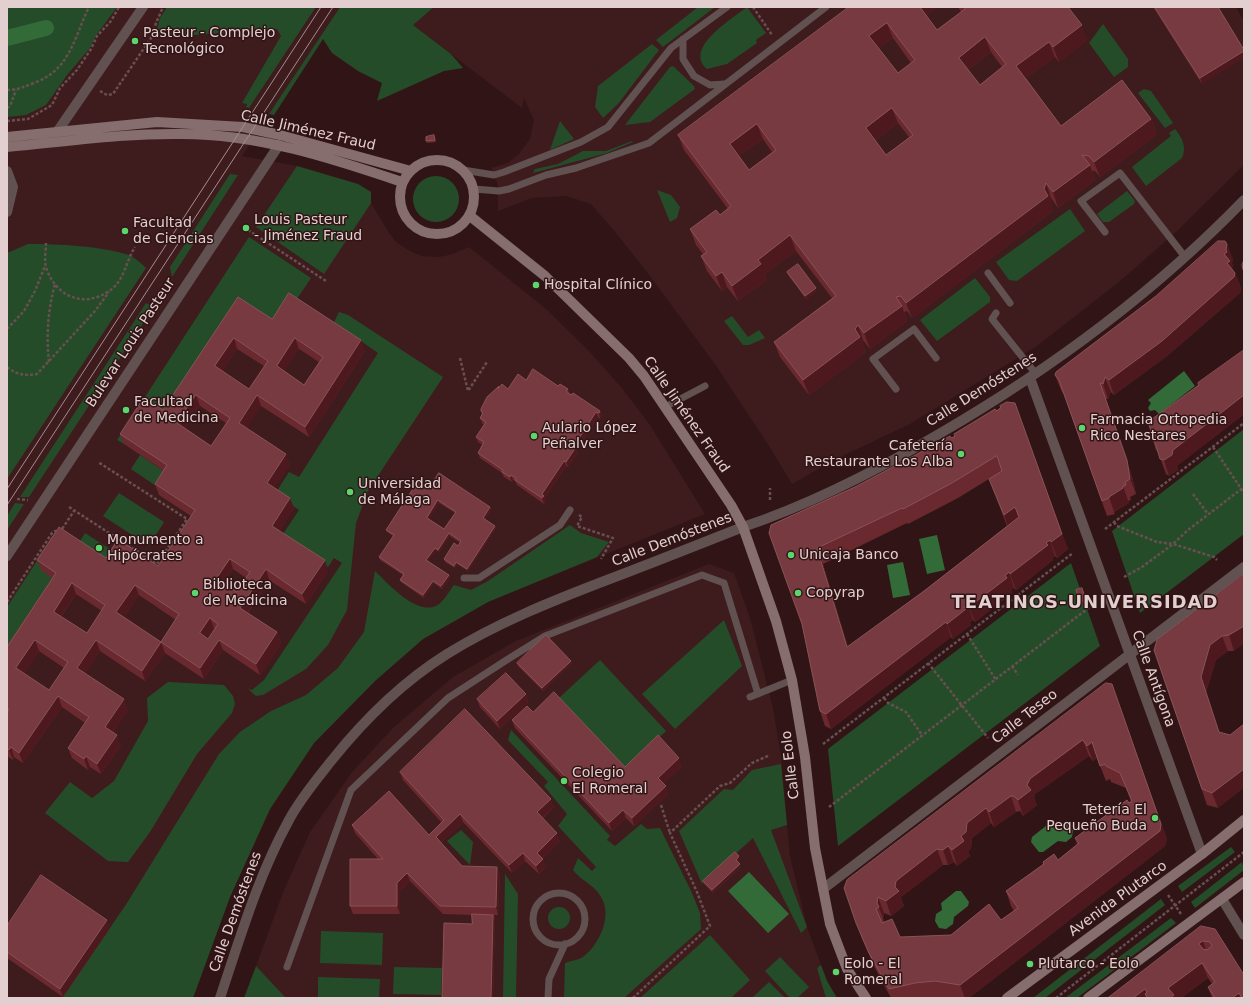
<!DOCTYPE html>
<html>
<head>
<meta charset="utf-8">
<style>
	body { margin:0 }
	#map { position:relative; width:1251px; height:1005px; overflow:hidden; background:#311516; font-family:"DejaVu Sans",sans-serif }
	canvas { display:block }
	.frame { position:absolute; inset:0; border:8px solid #e3cfcf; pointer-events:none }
</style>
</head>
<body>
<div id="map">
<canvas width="1251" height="1005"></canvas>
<div class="frame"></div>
</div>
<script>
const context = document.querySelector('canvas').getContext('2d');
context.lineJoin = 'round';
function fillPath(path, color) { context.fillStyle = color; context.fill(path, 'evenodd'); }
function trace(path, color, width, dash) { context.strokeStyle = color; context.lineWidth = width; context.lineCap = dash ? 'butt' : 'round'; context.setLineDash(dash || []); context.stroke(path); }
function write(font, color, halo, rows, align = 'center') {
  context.font = font + ' "DejaVu Sans",sans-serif'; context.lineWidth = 3; context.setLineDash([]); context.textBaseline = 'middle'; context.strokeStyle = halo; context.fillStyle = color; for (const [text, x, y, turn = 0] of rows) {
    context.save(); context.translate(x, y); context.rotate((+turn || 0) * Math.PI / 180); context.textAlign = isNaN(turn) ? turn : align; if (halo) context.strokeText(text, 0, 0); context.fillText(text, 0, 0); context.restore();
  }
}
const built = new Path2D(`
	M7,7H311L249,108L316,7H340L242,156L297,166L358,184L371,192V203L389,233L397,243L412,252L422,256L439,257L453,254L469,247L545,308L588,350L621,387L650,425L705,514L488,602L423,639L375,681L314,743L270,809L230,897L193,998H7Z
	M434,7H1236L1244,21V165L1177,231L1120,281L1037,346L910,424L838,458L792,484L769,446L717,367L647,272L616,233L591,204L566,196L532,198L498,211V185L491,168L508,163L518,155L530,139L534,120L524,98L522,108L413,25Z
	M709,564L734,573L750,618L773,708L781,756L790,856L807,927L827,981L837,998H286L256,966L284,890L310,832L353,771L394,727L453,677L516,641Z`);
const green = new Path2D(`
	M7,7H117L95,37L90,48L67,75L46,105L26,115L7,117Z
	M167,7H316L249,108L246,107L247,104L242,103L281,36L277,29L168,37L156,33L160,18Z
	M340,7H434L413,25L451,54L463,68L444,71L377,101L382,83L358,71L332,53L323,39L274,115L269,114Z
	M698,7H715L663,47L656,40Z
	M747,7L766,33L756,40L757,43L727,64L707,69C683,48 732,19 747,7Z
	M1103,24L1128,59V67L1114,77L1089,43Z
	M652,44L659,50L618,104L603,118L595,107L598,86Z
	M673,66L694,86L695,89L650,122L625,125L670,67Z
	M1144,89L1151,91L1173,123L1165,128L1138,93Z
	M560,121L574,139L550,150Z
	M1175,129C1182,138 1187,146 1182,158L1146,186L1132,167L1171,136L1169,133Z
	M632,141L633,142L607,153L533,173L535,169L558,164L583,151H606Z
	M297,166L358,184L371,192V203L324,274L256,227Z
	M230,174L238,175L172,277L170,267Z
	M413 199a23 23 0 1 1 46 0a23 23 0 1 1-46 0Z
	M657,190L671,195L680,207L677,218L670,222Z
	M1127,191L1135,201L1134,204L1109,222H1103L1097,214Z
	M1070,209L1085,231L1017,281L1009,280L996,262Z
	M249,237L311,278L276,330L242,308L167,421L148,408L124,444L117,440Z
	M28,244C57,244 102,246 129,255C135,258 141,263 146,268L7,479V253Z
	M975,278L990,297V302L937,341L920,320Z
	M146,303L150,305L149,314L29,497H20Z
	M339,312L348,315L443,377L368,491L356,523L347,610L328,645L306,669L263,695L256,696L248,689L252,690L264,680L342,563L334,558L328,567L281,537L299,510L275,494L289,472L299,477L378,353L334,322Z
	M732,316L748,337L759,330L765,338L749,345H743L724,321Z
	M1244,429V534L1140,613L1112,531Z
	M140,455L171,476L162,490L131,469Z
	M119,493L164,522L149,546L103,516Z
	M15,503L24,504L7,530V516Z
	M570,525L581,533L609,542L597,557L488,602L423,639L375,681L314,743L270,809L230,897L193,998H62L127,903L219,754L240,732L271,711L306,695L338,668L364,632L375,571C388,584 416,615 436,606C443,603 449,591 454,585L471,590L488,581Z
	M55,533L60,583L7,663V607Z
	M85,533L119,555L110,568L77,546Z
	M1071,563L1100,646L838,846L828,749Z
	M724,620L742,666L675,729L642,694Z
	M600,660L666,731L625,769L559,698Z
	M168,682L224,685L233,696L235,704L232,713L197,754L150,832L128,862L108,861L45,813L70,782L92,798L114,781L148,721L147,698Z
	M511,730L610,836L607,840L615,846L641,824L647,829L660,828L692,893L700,913L701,929L624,998H564L565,963C570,961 578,960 583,957C599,945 613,916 601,897C594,884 581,881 573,870L578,858L592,871L596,867L558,826L567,814L544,786L548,782L508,740Z
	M781,764L787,825L771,830L807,927L801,933L753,838L702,884L679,831L724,789L733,790L752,770Z
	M461,830L473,842L470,865L447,841Z
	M1231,847L1235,852L1182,892L1178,886Z
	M1242,862L1244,870L1195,908L1191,902Z
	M505,874L518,894L516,998H503Z
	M1161,899L1165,905L1045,998H1033Z
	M548 918a11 11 0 1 1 22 0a11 11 0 1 1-22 0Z
	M1171,918L1176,923L1077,998H1065Z
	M321,931L383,933L382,965L320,963Z
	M710,935L750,980L731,998H640Z
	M780,957L809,987L797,998H790L765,971Z
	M821,965L827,981L837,998H826L817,968Z
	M256,966L286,998H244Z
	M394,967L442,968L441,995L393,994Z
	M318,977L380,979L379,998H318Z
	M769,982L785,998H752Z`);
const water = new Path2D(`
	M1184,371L1195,386L1159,414L1155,410L1150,411L1148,408L1151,403L1148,400Z
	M937,535L945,570L927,574L919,539Z
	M903,562L910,595L893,598L887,565Z
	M1061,823L1068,824L1073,830L1072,837L1066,842L1058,841L1043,852H1039L1031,842L1032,837L1047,825L1054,828Z
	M749,872L789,914L768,933L728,891Z
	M956,891H961L969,902L968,906L954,917L953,924L946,929L939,928L935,921L936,914L942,910L941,903Z`);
const canal = new Path2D(`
	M7,38L46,28`);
const path = new Path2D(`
	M753,7L772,35
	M7,90C17,90 24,87 34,83C70,70 74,38 89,7
	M100,91L107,95L113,94L153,35L156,23L163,7
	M7,108L10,106L16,90
	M7,121L28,119L52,105L60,88L77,70L91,49L97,36L111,21L119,7
	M248,230L326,281
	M46,243C46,250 44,260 46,267C55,296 83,309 109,291C124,282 126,261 135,247
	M7,329L24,311L35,291L45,266
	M460,358L468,391L487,362
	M49,362C46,335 48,310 55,284
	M7,367C17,375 25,376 37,374L95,311L109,292
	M1213,447L1244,493
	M1193,494L1208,514
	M17,499L28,500
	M770,500V488
	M69,507L157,564L187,519L98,462
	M579,515L582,517L577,526L613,538L601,559
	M1114,522L1117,526L1157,542L1173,544L1214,557L1217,560
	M1105,529L1244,423
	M1124,577L1142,567L1173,544L1188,530L1244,487
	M7,602L52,533L55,531L60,532L74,511
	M967,634L996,680
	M928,663L988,738
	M1012,666L1018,675
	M884,698L888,703L906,712L922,735
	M823,744L1073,553
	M661,805L670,833
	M829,807L1091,606
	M1168,895L1181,914
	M633,998L710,926L697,892L670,833L720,786L730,783L752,763L770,755
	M1056,998L1244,852`);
const service = new Path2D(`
	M683,39V59L694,76L710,85L724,84
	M463,170L494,175L504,172L581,142L608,127L671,48L727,7
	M474,189L499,191L509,189L546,175L576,168L649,143L826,7
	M1105,232L1081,201L1120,173L1185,257
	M988,273L1010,303
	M996,313L992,319L1036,374
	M896,389L873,359L914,329L936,358
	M665,407L705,386
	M464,578H479L560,525L570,510
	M750,697L792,680
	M533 919a26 26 0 1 1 52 0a26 26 0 1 1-52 0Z
	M287,967L351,790L448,698L505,661L545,636L702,575L724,583L758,694
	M548,998L549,979L565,944`);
const minor = new Path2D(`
	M1030,378L1202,854
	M823,889L1244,567
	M1222,899L1244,935
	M220,998C240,938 258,876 289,820C300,799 317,779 332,760C364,720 404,681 447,654C497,623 552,601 607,580C652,563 697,545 743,527`);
const tertiary = new Path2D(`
	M57,132L143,7
	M7,171L13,187L7,212
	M743,527C812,504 876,471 939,434C1051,369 1154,293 1244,200
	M7,556L279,145`);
const secondary = new Path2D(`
	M7,137L157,122L243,127L280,135L411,171
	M7,147C65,142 123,133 182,134C258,134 331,158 402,182
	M400 197a37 37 0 1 1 74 0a37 37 0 1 1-74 0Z
	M470,216L545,276L629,358L644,376L731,505L743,527L776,621L792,680L805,757L815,848L830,924L847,969L866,998
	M1007,998L1202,854L1244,820
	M1088,998L1244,882`);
const tram = new Path2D(`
	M7,489L321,7
	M7,505L333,7`);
const wall = new Path2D(`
	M849,7H937L926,15L937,30L961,12L958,7H1068L1087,40L1059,62L1055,57L1026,78L1061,126L1151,119L1157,134L1100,177L1095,171H1092L1095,180L1058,208L1051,198L1050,202L1053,211L912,318L907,311L904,312L907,321L870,349L863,340L862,342L866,352L809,395L780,357L774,342L832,298L796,251L765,274L767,280L738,301L727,287L722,291L707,271L701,256L703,254L696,245L690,229L720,215L728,209L684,150L678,135ZM893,38L911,63L898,73L879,48ZM991,52L1002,67L980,85L968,70ZM898,123L909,137L886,155L875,141ZM763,139L772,152L749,170L739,156Z
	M1153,7H1218L1202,84Z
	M435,138L436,142L427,143L426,141Z
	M1233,259L1232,263L1233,267H1232L1233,270L1235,273L1241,288L1240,293L1167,356L1114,395L1111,392L1108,399L1105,398L1132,476L1136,494L1130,497L1131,500L1128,501L1129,503L1114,512L1115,514L1107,516L1064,395L1061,390L1055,375Z
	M787,272L817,291L806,299L788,275Z
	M238,297L272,319L365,351L309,437L261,406L246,428L290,464L274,488L294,508L279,531L328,571L306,604L269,580L248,613L277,632L281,643L260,675L223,650L204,679L165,653L161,642L176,620L139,595L124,617L161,642L165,653L145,681L100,651L85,673L128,710L113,732L121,746L101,774L90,767L88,770L72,758L68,748L85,723L62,707L23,763L14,757L13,760L7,756V646L52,578L41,570L37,560L106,558L158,566L191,516L159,495L155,484L164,471L124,444L120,434L163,410ZM237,349L264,366L249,389L222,371ZM299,349L319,362L304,385L284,371ZM200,406L226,423L211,446L185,428ZM233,569L246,578L237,592L224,583ZM76,594L102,611L87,633L61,617ZM214,628L215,629L208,639L207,638ZM39,651L64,668L49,690L24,673Z
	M1244,350V414L1178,465V470L1169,476L1166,474L1158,452L1156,450L1151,435L1198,385V383Z
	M526,380L558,386L568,389L569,394L600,411L602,416L600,419L598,417L577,450L578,453L568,467L566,466L545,498L546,501L544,504L517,485L515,481L513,480L512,482L504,477L502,473L480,458L478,453L483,445L478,442L476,437L484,425L482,423L480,418L482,415L481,411L500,387L508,389Z
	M1007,402L1068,549L1057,558L1055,556L1052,558L1053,560L1016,590L1014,588L1012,589L1011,590L1012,593L975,622L973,620L970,622L971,625L953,639L951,637L831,729L825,726L820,711L802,624L771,525L909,462L908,459L951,438L1000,408V406ZM997,474L989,479L1007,526L924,591L848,647L823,564L907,523L908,524L958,498Z
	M429,488L490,507L491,510L485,519L496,528L468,571L457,564L455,568L445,562L444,559L458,546L460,543L450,536L439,552L436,550L428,561L449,575L450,578L442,589L434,583L424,598L401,582L400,580L403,575L380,560L379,557L393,536L387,532L386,530ZM439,503L455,513L444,529L429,519Z
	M1244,574L1234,651H1228L1216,660L1206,692L1218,808L1207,805L1154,650Z
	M1082,588L1087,603L1081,605L1076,590Z
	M517,663H572L543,691L518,666Z
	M1106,683L1167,839L1165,846L969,998H949L940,997L921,998H891L875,968L862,939L844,888ZM1089,756L1093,761L1097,758L1106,781L1110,779L1111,782L1126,788L1131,801L1075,838L1077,845L1058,860L1043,862V864L1006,891L1011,906L1014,911L1001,920L951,935L900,937L884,922L883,918L884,913L891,916L904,906L901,898V897L943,865H948L954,862L957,866L970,856L968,851L971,848L972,838L991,823L994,827L1016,812L1020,811L1023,816L1037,805L1034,798L1035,794Z
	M526,694L528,702L500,729L480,707L477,699Z
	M533,712L625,767L682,766L664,783L668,794L634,826L626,818L612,831L515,728L512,720Z
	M400,772L554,807L543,818L560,841L542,859L546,867L539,874L525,861L512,873L463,822L441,843L462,866L497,867L500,875L498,915H494L495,921L493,998H442L472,924V915L443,914L410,881L400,891V914H353L350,906L378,859L355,833L352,825L429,835L442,823L403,780Z
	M740,859L737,862L741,867L713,893L704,884L703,881Z
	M7,926L110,928L63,997L7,958Z
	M1201,926L1244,998H1212L1208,987L1212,984L1208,978L1181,998H1108Z`);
const shadedWall = new Path2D(`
	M918,7H937L922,18Z
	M887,23L893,38L875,51L869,36Z
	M1082,25L1087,40L1059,62L1053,47Z
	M985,37L991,52L964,73L959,58Z
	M1049,42L1055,57L1022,81L1016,66Z
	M1244,51V58L1202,84L1200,78Z
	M892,108L898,123L871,144L866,128Z
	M1151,119L1157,134L1100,177L1094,162Z
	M757,124L763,139L735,159L730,144Z
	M1090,165L1095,180L1058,208L1053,192Z
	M1046,183L1051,198L1050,202L1053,211L912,318L906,303L1044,189Z
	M790,235L796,251L765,274L767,280L738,301L732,286L758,260Z
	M1227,244L1233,259L1232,263L1233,267H1232L1235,275V273L1241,288L1240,293L1167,356L1114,395L1109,380L1233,278L1224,254Z
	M722,272L727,287L722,291L716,276Z
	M816,288L817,291L806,299L805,296Z
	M902,306L907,321L870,349L864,333Z
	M858,325L863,340L862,342L866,352L809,395L803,380L855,329Z
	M234,338L237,349L219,377L215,366Z
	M295,338L299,349L281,377L277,366Z
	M361,340L365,351L309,437L305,427Z
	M1105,377L1111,392L1108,399L1103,384Z
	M1100,383L1132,476L1136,494L1130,479Z
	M196,395L200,406L181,434L177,423Z
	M257,395L261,406L243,434L239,423Z
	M1244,395V414L1178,465V470L1169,476L1164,460L1173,450Z
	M1015,403L1068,549L1057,558L1051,542Z
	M600,411L602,416L600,419L599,413Z
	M596,412L598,417L577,450L578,453L568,467L566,462L574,446Z
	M286,454L290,464L271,493L267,483Z
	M564,461L566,466L545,498L546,501L544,504L542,498V494Z
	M511,475L513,480L512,482L510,477Z
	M1123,486L1129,503L1114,512L1115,514L1109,497Z
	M290,498L294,508L276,536L272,526Z
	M438,500L439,503L428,521L427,518Z
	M490,507L491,510L484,520L483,518Z
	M1015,507L1021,522L1009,530L1004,515Z
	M495,526L496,528L468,571L467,569Z
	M449,533L450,536L439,552L438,550Z
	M1050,540L1055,556L1052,558L1053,560L1016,590L1010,574Z
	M435,548L436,550L427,563L426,560Z
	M817,548L823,564L853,663L847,647Z
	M230,559L233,569L220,589L217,578Z
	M325,560L328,571L306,604L302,594Z
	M456,562L457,564L455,568L454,566Z
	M266,569L269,580L244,618L240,608Z
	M1009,572L1014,588L1011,590L1012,593L975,622L969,607Z
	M449,575L450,578L442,589L441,586Z
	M433,581L434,583L424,598L423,595Z
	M72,583L76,594L57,622L54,612Z
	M135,585L139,595L120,623L116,612Z
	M968,605L973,620L970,622L971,625L953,639L947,624Z
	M210,618L214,628L203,644L200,633Z
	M946,622L951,637L831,729L826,714Z
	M1244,626V644L1234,651L1229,635Z
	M277,632L281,643L260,675L256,664Z
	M1222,636L1228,651L1216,660L1206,692L1225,747L1201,677L1210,645Z
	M35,640L39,651L20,679L16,668Z
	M96,640L100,651L81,679L77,668Z
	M219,640L223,650L204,679L200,668Z
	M161,642L165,653L145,681L142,671Z
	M571,661L572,663L543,691L542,688Z
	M1112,684L1167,839L1165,846L969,998H965L960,985L1160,831Z
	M526,694L528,702L500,729L497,721Z
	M58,696L62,707L23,763L19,753Z
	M124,699L128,710L109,738L105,727Z
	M117,735L121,746L101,774L97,764Z
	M1083,740L1089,756L1035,794L1034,798L1037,805L1023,816L1018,800L1027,785L1030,779Z
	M1092,742L1098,757L1093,761L1087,746Z
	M11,747L14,757L13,760L9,750Z
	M86,756L90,767L88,770L84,759Z
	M679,758L682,766L661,786L658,778Z
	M1244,769V788L1218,808L1212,793Z
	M666,786L668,794L634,826L632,818Z
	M1011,796L1016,812L994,827L989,812Z
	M551,799L554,807L540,820L537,812Z
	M986,808L991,823L972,838L971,848L968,851L970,856L957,866L952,850L961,836L967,823Z
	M623,810L626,818L612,831L609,823Z
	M460,814L463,822L439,845L436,837Z
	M557,833L560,841L540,861L537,853Z
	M948,846L954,862L948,865L943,850Z
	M937,849L943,865L901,897V898L904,906L891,916L886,901L895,887L896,881Z
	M523,853L525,861L512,873L509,865Z
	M739,856L740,859L737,862L736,860Z
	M543,859L546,867L539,874L536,866Z
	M740,864L741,867L713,893L712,890Z
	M497,867L500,875L498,915L496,907Z
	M407,873L410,881L400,891V914L397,906V883Z
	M878,897L884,913L883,918L877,903Z
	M493,915L495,921L493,998H491Z
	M107,920L110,928L63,997L60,989Z
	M1203,941L1208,956L1199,944Z
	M1202,963L1208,978L1181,998H1170L1168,988Z
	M1145,989L1148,998L1145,994L1146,998H1133Z
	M1239,993L1240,998H1232Z`);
const building = new Path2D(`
	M849,7H920L937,30L965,9L964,7H1068L1082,25L1053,47L1049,42L1016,66L1061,126L1122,80L1151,119L1094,162L1089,156L1082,155L1090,165L1053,192L1046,183L1044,189L1048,196L906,303L901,296L896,297L902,306L864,333L858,325L855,329L860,337L803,380L774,342L836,296L790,235L758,260L761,264L732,286L722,272L716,276L701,256L707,252L690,229L716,210L720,215L731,206L678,135ZM887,23L915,60L898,73L869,36ZM985,37L1006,64L980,85L959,58ZM892,108L913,135L886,155L866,128ZM757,124L776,150L749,170L730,144Z
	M1155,7H1218L1244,50V51L1200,78Z
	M434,135L435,140L426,141V137Z
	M1218,241H1225L1227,244L1226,250L1227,252L1224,254L1230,261L1227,263L1235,273L1234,277L1162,341L1109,380L1105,377L1103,384L1100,383L1127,460L1130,479L1125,482L1126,485L1123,486V488L1109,497V498L1102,501L1059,380L1055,375L1056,372L1156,296Z
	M1244,260V271L1243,270L1242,265Z
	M798,264L816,288L805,296L787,272Z
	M289,293L361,340L305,427L257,395L239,423L286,454L267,483L290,498L272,526L325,560L302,594L266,569L240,608L277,632L256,664L219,640L200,668L161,642L179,614L135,585L116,612L161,642L142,671L96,640L77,668L124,699L105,727L117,735L97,764L86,756L84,759L68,748L89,717L58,696L19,753L11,747L9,750L7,748V713L9,709L7,708V647L56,573L37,560L59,527L106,558L118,539L158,566L195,510L155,484L167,465L120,434L144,397L163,410L238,297L272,319ZM234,338L268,361L249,389L215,366ZM295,338L323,357L304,385L277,366ZM196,395L230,418L211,446L177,423ZM230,559L250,572L237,592L217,578ZM72,583L105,605L87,633L54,612ZM210,618L218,624L208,639L200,633ZM35,640L68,662L49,690L16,668Z
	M1244,350V395L1173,450L1172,455L1164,460L1160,459L1154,439L1151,435L1152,434L1148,422L1199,385L1198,383Z
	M533,369L558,386L560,384L568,389L566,391L571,395L573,393L600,411L599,413L596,412L574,446L576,447L566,462L564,461L542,494L544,496L542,498L515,480L516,478L511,475L510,477L502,472L503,470L478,453L484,442L476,437L486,422L480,418L483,413L481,411V409L487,397L499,386L498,389L502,384L508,389L518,374L526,380Z
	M1007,402L1015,403L1062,534L1051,542L1050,540L1046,543L1048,545L1010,574L1009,572L1007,574L1005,575L1007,578L969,607L968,605L964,607L966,609L947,624L946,622L826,714L820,711L802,624L769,533L771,525L855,487L904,461L905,463H907L909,462L908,459L950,436L951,438L954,437L955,436L954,434L995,409L997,411L999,409L1001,408L1000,406ZM997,456L1002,471L989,479L1004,515L1015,507L1019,517L924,591L847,647L817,548L902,508L903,509L952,483Z
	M439,473L490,507L483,518L495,526L467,569L456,562L454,566L444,559L454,543L458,546L461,541L449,533L438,550L435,548L426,560L449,575L441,586L433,581L423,595L400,580L404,574L379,557L394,535L386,530L418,481L429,488ZM438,500L456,512L444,529L427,518Z
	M1244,574V626L1229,635L1222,636L1210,645L1201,677L1219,732L1230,735L1244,724V769L1212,793L1202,789L1154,650L1157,640Z
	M1082,588L1086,600L1080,602L1076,590Z
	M546,635L571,661L542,688L517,663Z
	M506,673L526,694L497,721L477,699Z
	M1106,683L1112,684L1161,824L1160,831L960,985L935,981L915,983L889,989L869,953L856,923L844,888L847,880ZM1083,740L1087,746L1092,742L1100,766L1105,764L1106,766L1120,773L1132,801L1129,803L1127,800L1075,838L1079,843L1058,860L1054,854L1043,862L1044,864L1006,891L1018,908L1001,920L989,904L951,935L900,937L892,919L882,923L876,909L879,907L877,903L878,897L886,901L899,891L895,887L896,881L937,849L943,850L948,846L952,850L964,841L961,836L966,832L967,823L986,808L989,812L1011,796H1014L1018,800L1031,790L1027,785L1030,779Z
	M554,692L625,767L658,735L679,758L658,778L666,786L632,818L623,810L609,823L512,720L527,706L533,712Z
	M465,709L551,799L537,812L557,833L537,853L543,859L536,866L523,853L509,865L460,814L436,837L462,866L497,867L496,907L440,906L407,873L397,883V906H350V859H383L352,825L389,791L429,835L444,820L400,772Z
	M735,852L739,856L736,860L740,864L712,890L703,881Z
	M41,875L107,920L60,989L7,952V926Z
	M472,914L493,915L491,998H442L444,923L472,924Z
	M1201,926L1215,929L1244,975V998H1242L1239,993L1232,998H1215L1208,987L1215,982L1202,963L1168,988L1174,995L1170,998H1146L1147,997L1145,994L1147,992L1145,989L1133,998H1108ZM1203,941L1210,942L1212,946L1207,950L1203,949L1199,944Z`);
const markers = [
	[135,41,4,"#5dd56d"],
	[246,228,4,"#5dd56d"],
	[125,231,4,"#5dd56d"],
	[536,285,4,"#5dd56d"],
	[126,410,4,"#5dd56d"],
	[1082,428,4,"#5dd56d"],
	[534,436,4,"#5dd56d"],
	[961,454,4,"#5dd56d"],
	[350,492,4,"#5dd56d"],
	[99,548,4,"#5dd56d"],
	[791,555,4,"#5dd56d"],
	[195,593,4,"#5dd56d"],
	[798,593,4,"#5dd56d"],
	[564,781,4,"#5dd56d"],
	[1155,818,4,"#5dd56d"],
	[1030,964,4,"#5dd56d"],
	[836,972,4,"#5dd56d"]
];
const poiNames = [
	["Pasteur - Complejo",143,33],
	["Tecnológico",143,49],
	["Louis Pasteur",254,220],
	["- Jiménez Fraud",254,236],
	["Facultad",133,223],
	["de Ciencias",133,239],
	["Hospital Clínico",544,285],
	["Facultad",134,402],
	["de Medicina",134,418],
	["Farmacia Ortopedia",1090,420],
	["Rico Nestares",1090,436],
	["Aulario López",542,428],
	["Peñalver",542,444],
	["Cafetería",953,446,"right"],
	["Restaurante Los Alba",953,462,"right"],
	["Universidad",358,484],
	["de Málaga",358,500],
	["Monumento a",107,540],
	["Hipócrates",107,556],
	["Unicaja Banco",799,555],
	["Biblioteca",203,585],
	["de Medicina",203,601],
	["Copyrap",806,593],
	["Colegio",572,773],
	["El Romeral",572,789],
	["Tetería El",1147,810,"right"],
	["Pequeño Buda",1147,826,"right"],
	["Eolo - El",844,964],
	["Romeral",844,980],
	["Plutarco - Eolo",1038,964]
];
const streetNames = [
	["Calle Jiménez Fraud",308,131,13],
	["Bulevar Louis Pasteur",131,343,-57],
	["Calle Demóstenes",982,390,-32],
	["Calle Jiménez Fraud",686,415,55],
	["Calle Demóstenes",672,540,-21],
	["Calle Antígona",1153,679,70],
	["Calle Teseo",1025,717,-38],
	["Calle Eolo",791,765,-97],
	["Avenida Plutarco",1118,899,-36],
	["Calle Demóstenes",236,912,-70]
];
const districtNames = [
	["TEATINOS-UNIVERSIDAD",1085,603]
];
fillPath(built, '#3e1b1d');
fillPath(green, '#254c29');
fillPath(water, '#326b38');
trace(canal, '#326b38', 16);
trace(path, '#684f50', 2.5, [3, 2]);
trace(service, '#615151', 7);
trace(minor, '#615151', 10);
trace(tertiary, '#615151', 10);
trace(secondary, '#866e6e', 10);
trace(tram, '#a38d8d', 1);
fillPath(wall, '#6a292f');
fillPath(shadedWall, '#4e191e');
fillPath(building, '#773a40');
trace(building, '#885257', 1);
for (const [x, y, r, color] of markers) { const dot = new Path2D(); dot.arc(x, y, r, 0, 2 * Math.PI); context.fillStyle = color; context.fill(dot); trace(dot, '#311516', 1.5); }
write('14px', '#e3cfcf', '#311516', poiNames, 'left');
write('14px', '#e3cfcf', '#311516', streetNames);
context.letterSpacing = '1px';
write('bold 18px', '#e3cfcf', '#311516', districtNames);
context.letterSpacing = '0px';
</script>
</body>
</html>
